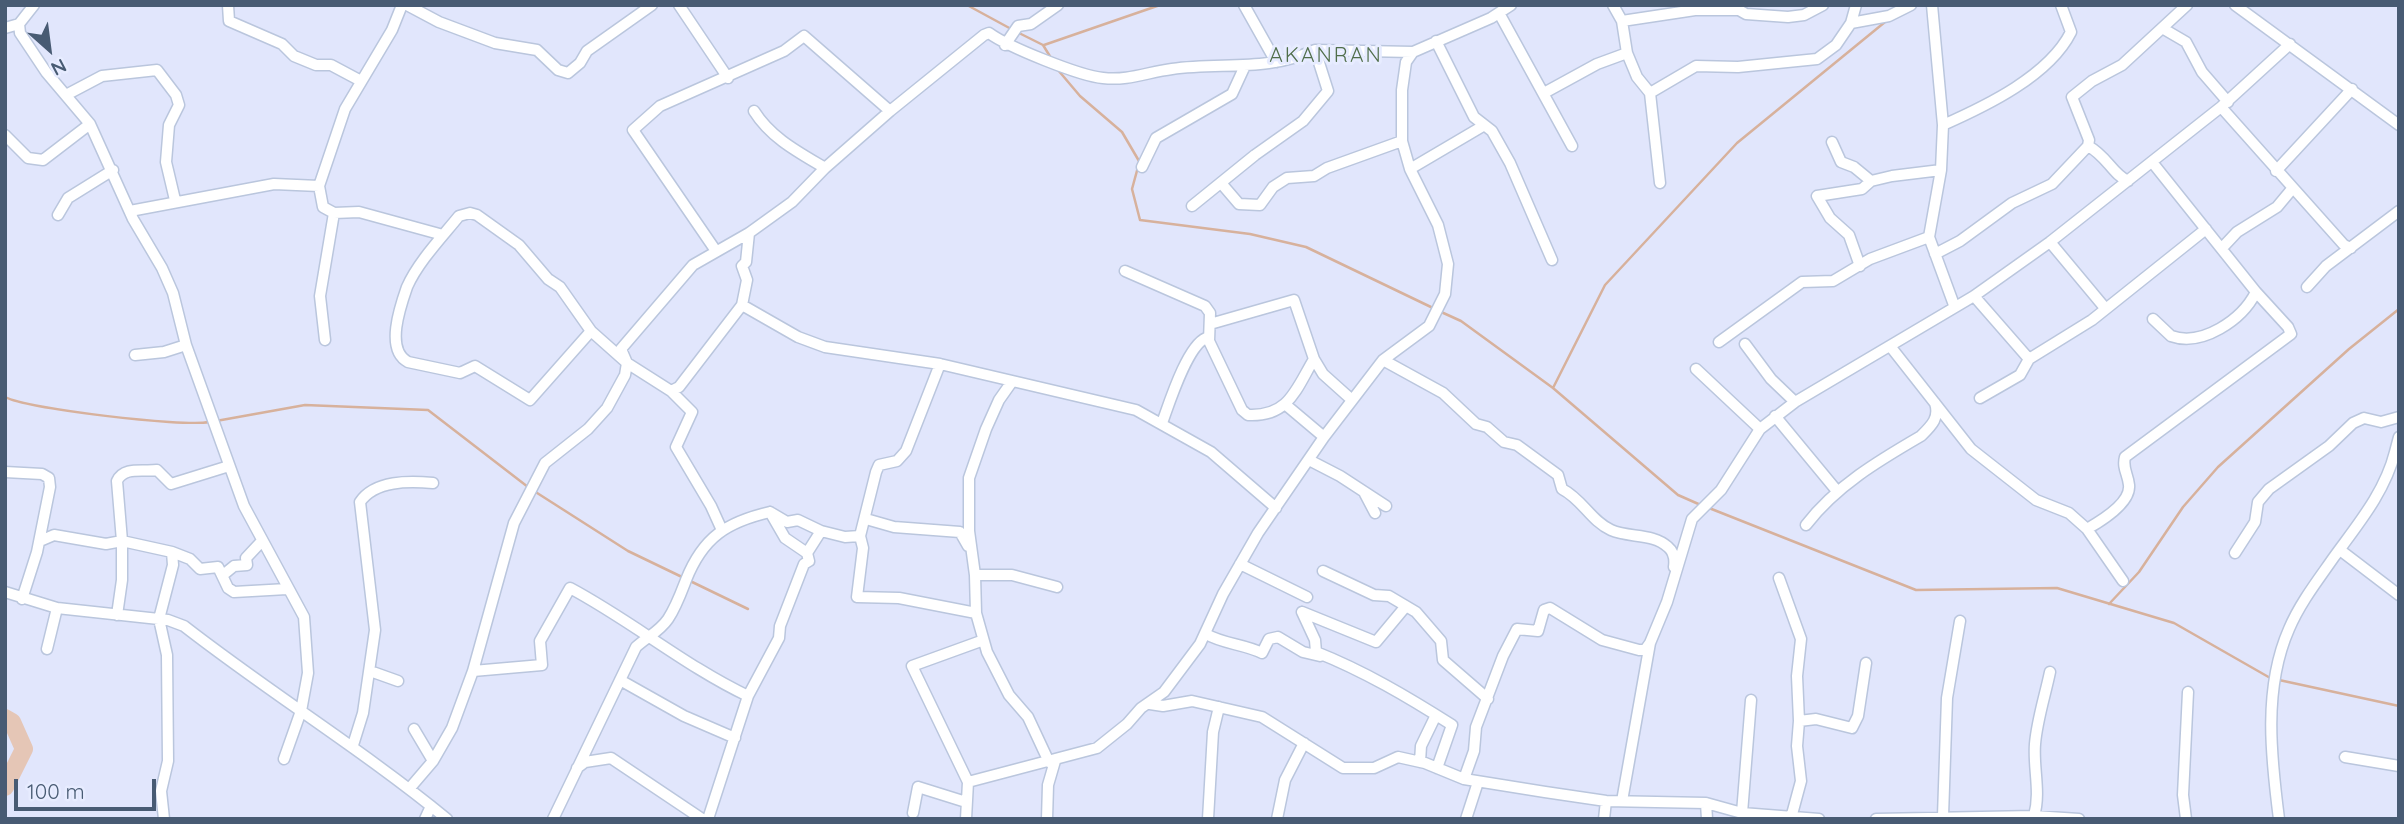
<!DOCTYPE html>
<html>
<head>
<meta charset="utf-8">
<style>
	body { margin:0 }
	#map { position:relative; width:2404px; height:824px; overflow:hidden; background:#e1e6fc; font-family:Quicksand,sans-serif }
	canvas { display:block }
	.frame { position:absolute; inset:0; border:7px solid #485b73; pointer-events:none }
	.north { position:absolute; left:14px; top:14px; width:70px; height:70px; -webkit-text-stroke:5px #e7ecff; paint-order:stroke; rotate:152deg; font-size:19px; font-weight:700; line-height:28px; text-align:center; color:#485b73 }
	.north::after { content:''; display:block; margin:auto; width:24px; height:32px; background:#485b73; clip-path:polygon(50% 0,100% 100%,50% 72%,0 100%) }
	.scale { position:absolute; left:14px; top:779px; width:142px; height:32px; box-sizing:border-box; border:4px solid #485b73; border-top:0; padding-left:9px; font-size:21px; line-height:24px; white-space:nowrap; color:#485b73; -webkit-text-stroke:5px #e7ecff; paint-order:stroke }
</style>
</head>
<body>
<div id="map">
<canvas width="2404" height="824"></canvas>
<div class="frame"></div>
<div class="north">N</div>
<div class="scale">100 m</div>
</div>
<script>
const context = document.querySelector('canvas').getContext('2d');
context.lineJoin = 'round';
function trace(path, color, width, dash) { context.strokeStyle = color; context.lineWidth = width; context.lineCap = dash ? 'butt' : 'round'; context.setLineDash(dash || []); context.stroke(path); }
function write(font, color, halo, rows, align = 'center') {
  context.font = font + ' Quicksand,sans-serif'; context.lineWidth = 6; context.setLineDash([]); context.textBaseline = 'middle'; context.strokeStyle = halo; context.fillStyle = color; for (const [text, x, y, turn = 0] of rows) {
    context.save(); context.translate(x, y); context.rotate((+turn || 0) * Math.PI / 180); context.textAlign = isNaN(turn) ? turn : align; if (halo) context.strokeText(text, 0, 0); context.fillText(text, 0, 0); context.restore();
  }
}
const stream = new Path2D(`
	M967,5L1013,30
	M1019,33L1043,45L1051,58
	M1044,45L1160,5
	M1058,70L1080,96L1122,132L1139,161
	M1138,167L1132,189L1140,220L1250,234L1306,247L1433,308
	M1439,311L1461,321L1553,388L1678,495L1703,506
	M1553,388L1605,285L1737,143L1885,22
	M5,397C28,409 182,427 209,422
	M216,421L305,405L428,410L528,487
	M534,491L628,551L682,577
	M1709,508L1916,590L2057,588L2174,623L2272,679
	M688,580L748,609
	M2109,604L2139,572L2183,507L2218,467L2349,349L2399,309
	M2279,680L2399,706`);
const river = new Path2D(`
	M5,718L12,722L24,749L5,787`);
const minor = new Path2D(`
	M228,5L229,21L282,44L294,56L316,65H331L361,81
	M402,5L392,30L345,109L319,186L323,207L334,213L359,212L443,235
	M407,5L439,22L495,43L537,50L558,70L568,73L580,63L587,51L652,5
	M679,5L728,78
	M1244,5L1276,62
	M1613,5L1622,21L1627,53L1637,77L1650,93L1660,183
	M1932,5L1943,125L1941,170L1929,237L1954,305
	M2235,5L2399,125
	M1499,13L1572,146
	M1622,21L1695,10H1739L1746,14L1788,17L1804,15L1823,5
	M1851,23L1889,16L1911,5
	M19,24L20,33L46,72L90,124L133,219L162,268L173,293L186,345L244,506L304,617L308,673L301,711L284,759
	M5,28L19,24L34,5
	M2162,28L2186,42L2202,72L2228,102
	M1436,41L1474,117L1492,131L1510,163L1552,260
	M1005,45L1018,26L1031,24L1058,5
	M1544,93L1597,64L1627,53
	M1650,93L1696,66L1738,67L1817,59L1836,45L1851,23L1856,5
	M66,95L102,76L157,70L176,95L179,105L169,125L166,162L175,200
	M2221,107L2344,245L2351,248
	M754,111C771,138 798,152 825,168
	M1943,125C1986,106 2049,76 2071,32L2061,5
	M5,135L28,158L43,160L90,124
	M1832,142L1841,162L1854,167L1871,181
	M2088,146C2107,156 2113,175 2128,181
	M1142,167L1156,138L1232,94L1244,68
	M1410,169L1483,126
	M2276,171L2352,89
	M1221,183L1239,204L1260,205L1273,187L1287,178L1314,176L1327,168L1402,141
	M1192,206L1255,155L1303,121L1328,91L1315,50
	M130,211L274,184L319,186
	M58,215L68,198L113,170
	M2050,242L2105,308
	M2222,248L2237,232L2277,207L2292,189
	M716,251L633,130L660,106L784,51L804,36L890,111
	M1935,254L1960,241L2012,203L2052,184L2088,146L2089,140L2072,97L2092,81L2122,65L2187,5
	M1860,266L1849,235L1830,218L1817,196L1862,189L1871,181L1892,176L1941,170
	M1125,271L1205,306L1210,313L1209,341L1242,410L1248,415C1289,417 1296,389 1314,359
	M2307,287L2326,266L2399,211
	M1974,296L2029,359
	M742,305L798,337L825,347L940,364L1136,410L1211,452L1276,508
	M2153,319L2171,336C2202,347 2242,320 2256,292
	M1210,324L1294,300L1314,359L1323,374L1352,400
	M591,331L530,400L475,366L460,373L408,362C385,350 400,307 407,287C418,262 442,237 459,216L470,213L477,215L519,245L548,279L560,287L591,331L627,363L671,391L692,412L676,447L711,506L721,528
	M325,340L320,296L334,213
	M1719,342L1802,282L1833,281L1870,259L1929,237
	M1745,344L1771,379L1795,402
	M1890,346L1971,449L2036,500L2069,513L2087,529L2123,581
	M135,355L164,352L186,345
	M1383,360L1443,393L1476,424L1487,427L1504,442L1517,445L1558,475L1562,489C1582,499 1591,521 1611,530C1629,538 1653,533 1668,547C1674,552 1675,560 1674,567
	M940,364L906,451L897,461L879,465L876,472L860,536L863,548L857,597L899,598L976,613
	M1696,369L1760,429
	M1011,383L999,400L986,429L969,478V531L975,575L976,613L987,652L1009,695L1028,717L1049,762
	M671,391L679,387L742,305L747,280L742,266L746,262L749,233
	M1980,398L2020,375L2029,359L2092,320L2206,229
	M1286,405L1324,437
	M1775,416L1837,491
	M1162,423C1169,404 1187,346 1206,338L1209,341
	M2399,437L2395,452L2399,454
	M1309,460L1340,476L1386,506
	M5,472L42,474L49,478L50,487L37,552L22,599
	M1365,494L1375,513
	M770,512L785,538L807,553
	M866,519L894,527L960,532L968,546
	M1806,525C1836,486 1878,461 1921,436C1931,426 1940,418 1935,403
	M2087,529C2101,521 2131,503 2129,485C2128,474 2122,468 2125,457L2291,334L2288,327L2256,292L2152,162
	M40,541L54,535L106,544L122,541L172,552L190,559L200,569L218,567L228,588L234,592L287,589
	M2340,550L2399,595
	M2235,553L2255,522L2258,502L2269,489L2329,446L2353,423L2364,418L2381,422L2399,417
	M1240,564L1307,597
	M1323,571L1374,595L1389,596L1416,612L1441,641L1443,660L1488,699
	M223,575L234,566L247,565L246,558L261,542
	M975,575H1012L1057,587
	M1779,578L1801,639L1797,676L1799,721
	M5,592L57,608L168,620L184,626C270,693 363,750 447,819
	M1302,612L1315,640L1316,652C1364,671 1408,697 1452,725L1437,768
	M1302,612L1376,642L1406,606
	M117,615L122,580V541L117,481C124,466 143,472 157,470L171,484L229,466
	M1206,634C1223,644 1244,644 1262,653L1269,639L1278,637L1303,652L1320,656
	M47,649L57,608
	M370,671L398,681
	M473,671L542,665L540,641L570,588C632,621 685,666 748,696
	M620,680L684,716L735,738
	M1150,704L1163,706L1192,701L1262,717L1343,768H1374L1398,757L1425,763L1464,779L1545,792L1606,801L1706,803L1742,813L1819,819
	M414,729L433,761
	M353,745L363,713L375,630L360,502C375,480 409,481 433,483
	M2345,757L2399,766
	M1420,762L1421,746L1436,715
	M577,768L585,762L611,758L702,819
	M1464,779L1474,751L1476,727L1503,656L1517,629L1538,631L1544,610L1550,608L1602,640L1639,650H1645L1650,643
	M968,782L912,666L981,641
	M409,789L433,761L452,728L473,671L514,523L545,463L588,429L607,408L625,375L627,363L621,349L693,265L749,233L792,202L825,168L890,111L984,35L989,33C1008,47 1080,76 1103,78C1128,81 1148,72 1172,69C1222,62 1267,72 1315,50L1413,52
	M1622,801L1650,643L1667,602L1692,519L1721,490L1760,429L1795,402L1974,296L2050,242L2221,107L2290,44
	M1706,803L1707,819
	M913,813L918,787L966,802
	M1742,813L1751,700
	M1943,816L1947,698L1960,621
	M2034,816C2041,792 2033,768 2035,744C2037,720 2045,696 2050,672
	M1791,818L1801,781L1797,746L1799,721L1816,719L1852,728L1858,716L1866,663
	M164,819L161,791L168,761L167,655L159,619L173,565L172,552
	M425,819L431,806
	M553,819L636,647C648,636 659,632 668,619C676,607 681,593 686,580C703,537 727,522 770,512L787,522L798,520L821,531L845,537L860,536
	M708,819L748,696L779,638L780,626L804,564L809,561L807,553L821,531
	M966,819L968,782L1097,748L1127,724L1141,708L1164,692L1200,644L1223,594L1258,533L1324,437L1383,360L1429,326L1445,294L1448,264L1438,225L1410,169L1402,141V90L1406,62L1413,52L1491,18L1511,5
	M1047,819L1048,785L1055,761
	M1208,819L1213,732L1219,707
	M1277,819L1285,780L1304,743
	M1466,819L1478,782
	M1604,819L1606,801
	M1876,819L2034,816L2079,819
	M2186,819L2183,795L2188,692
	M2279,819C2271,757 2263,688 2289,629C2300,603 2318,580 2334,557C2358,524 2385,492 2395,452`);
const quarterNames = [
	["AKANRAN",1326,56]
];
trace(stream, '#d7b19c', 2.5);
trace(river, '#e5c6b6', 18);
trace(minor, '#bac6dd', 13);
trace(minor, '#fff', 10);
context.letterSpacing = '2px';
write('21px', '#506e4b', '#e7ecff', quarterNames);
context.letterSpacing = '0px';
</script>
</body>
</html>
